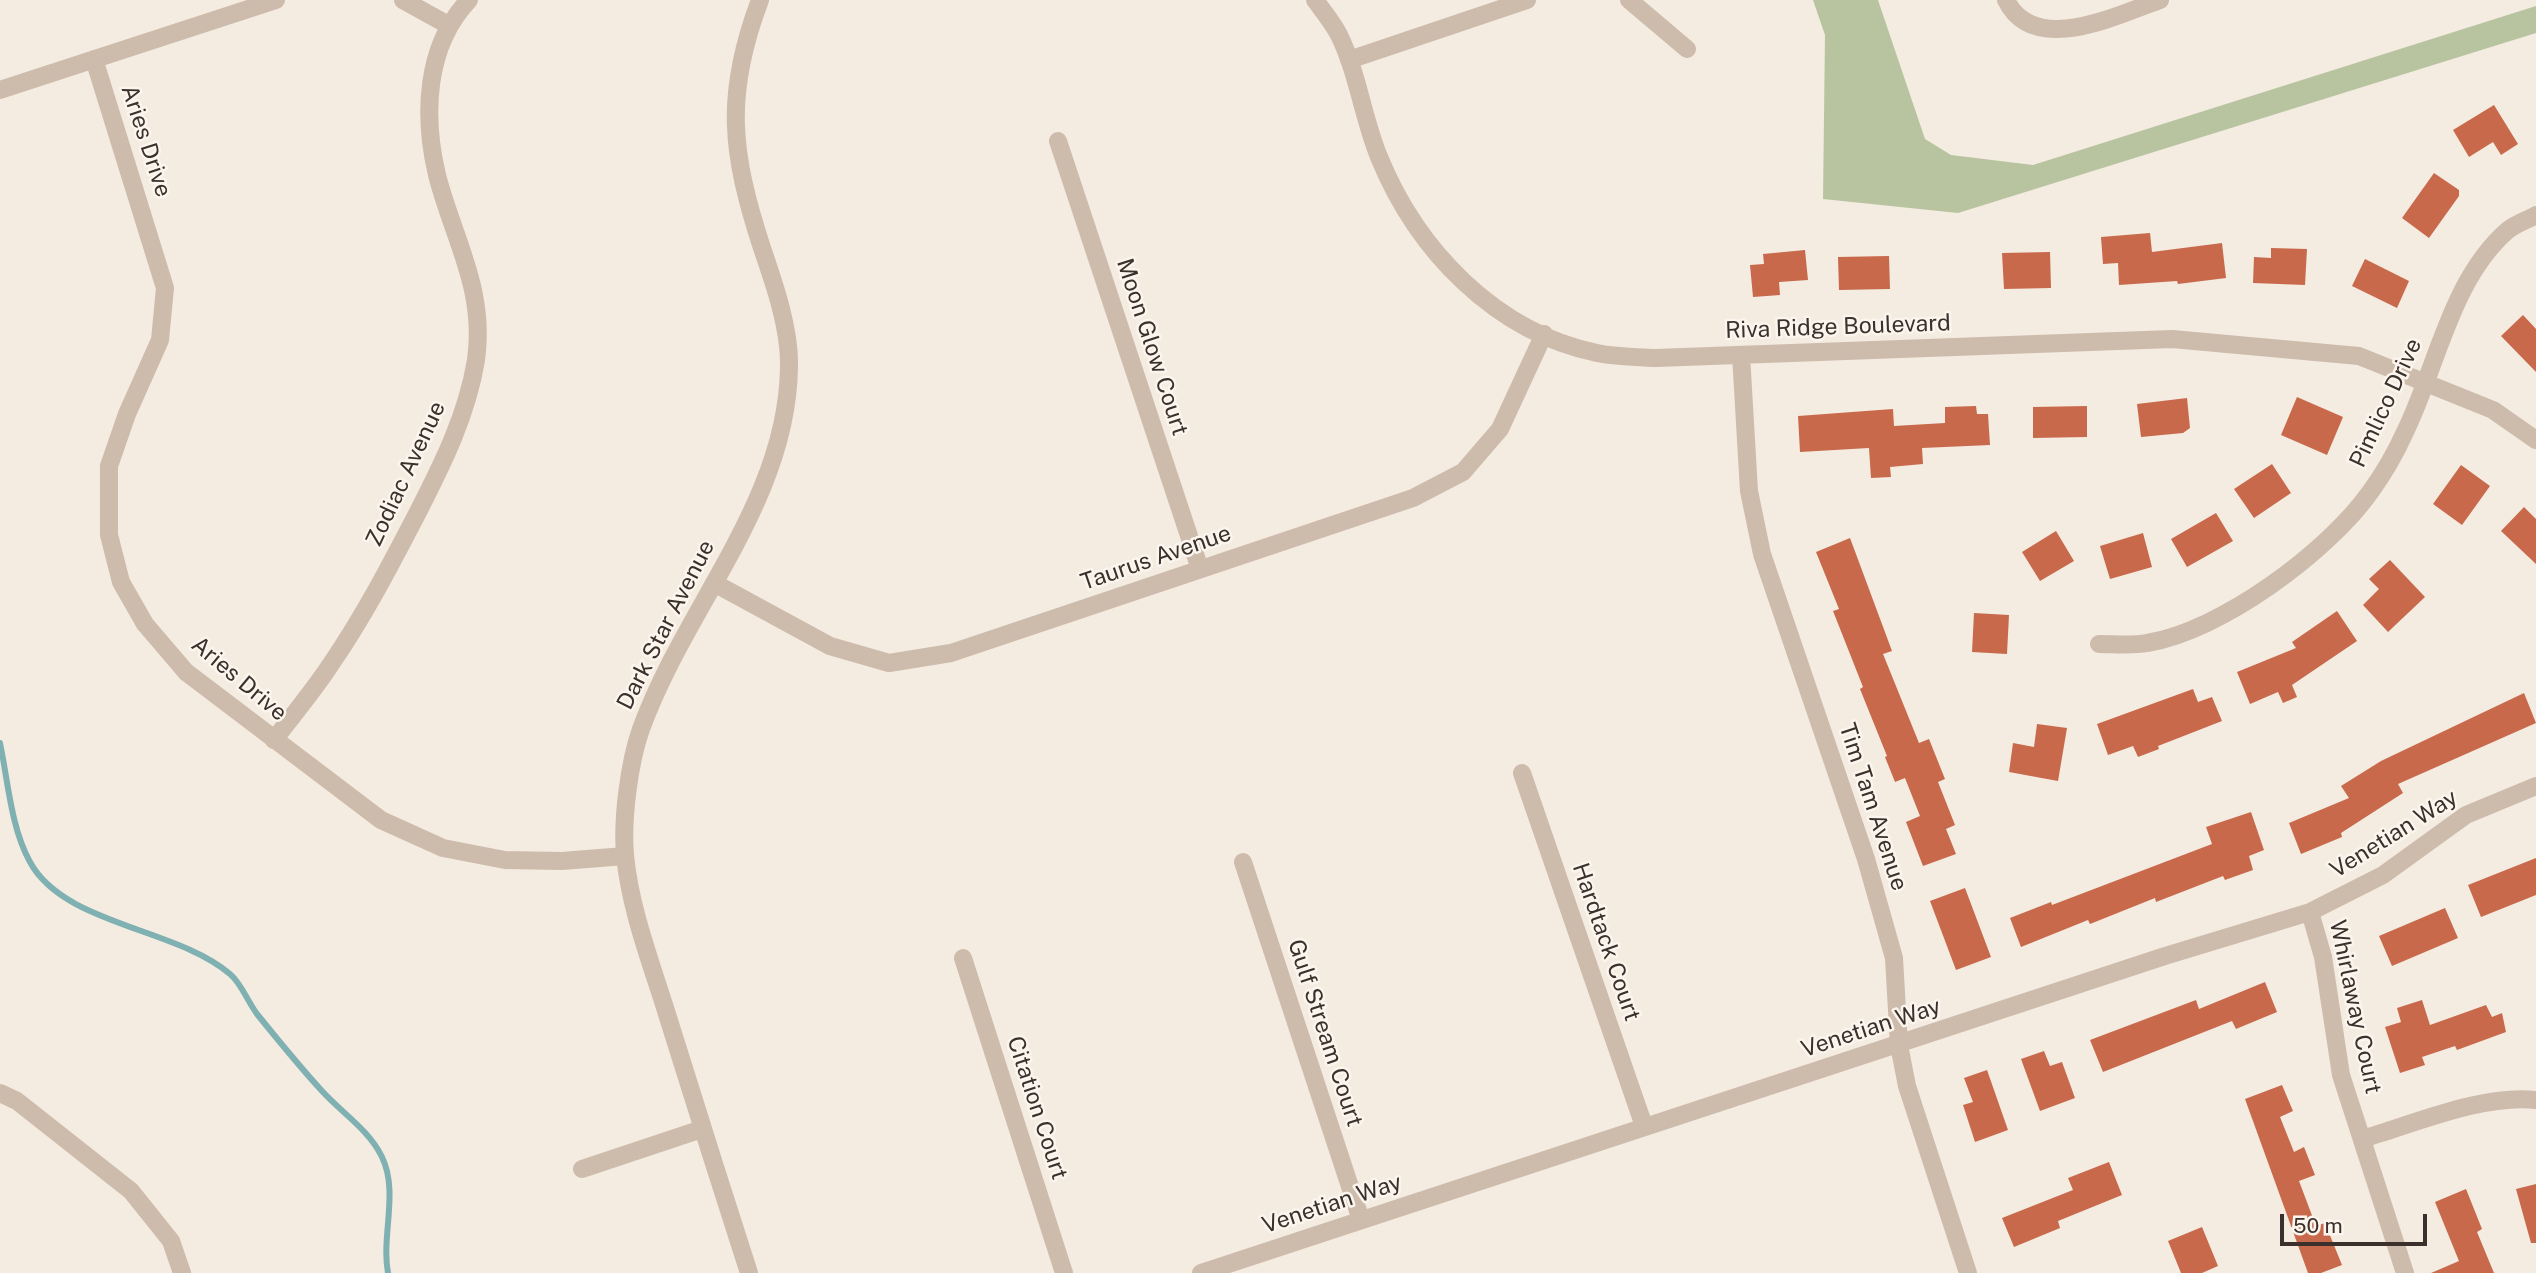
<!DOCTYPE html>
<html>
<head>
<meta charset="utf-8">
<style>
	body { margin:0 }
	#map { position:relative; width:2536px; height:1273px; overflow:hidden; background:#f4ebe1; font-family:"Public Sans",sans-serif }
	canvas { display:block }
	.scale { position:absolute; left:2280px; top:1214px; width:147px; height:32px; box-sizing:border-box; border:4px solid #3b302b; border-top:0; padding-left:9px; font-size:21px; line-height:24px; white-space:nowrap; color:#3b302b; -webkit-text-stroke:5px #fbf5ee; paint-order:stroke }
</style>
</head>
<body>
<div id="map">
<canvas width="2536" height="1273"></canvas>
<div class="scale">50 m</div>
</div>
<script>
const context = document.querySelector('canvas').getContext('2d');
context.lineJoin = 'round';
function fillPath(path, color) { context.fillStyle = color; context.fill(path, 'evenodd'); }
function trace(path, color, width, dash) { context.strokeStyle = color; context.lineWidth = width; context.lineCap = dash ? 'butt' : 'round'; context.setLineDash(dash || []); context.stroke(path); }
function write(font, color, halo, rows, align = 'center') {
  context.font = font + ' "Public Sans",sans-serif'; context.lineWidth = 5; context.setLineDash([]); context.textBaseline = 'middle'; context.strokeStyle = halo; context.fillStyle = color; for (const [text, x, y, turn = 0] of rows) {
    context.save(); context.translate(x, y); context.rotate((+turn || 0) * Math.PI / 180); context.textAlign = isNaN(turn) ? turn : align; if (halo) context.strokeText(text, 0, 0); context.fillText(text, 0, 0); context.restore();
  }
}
const green = new Path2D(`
	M1813,0H1878L1925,139L1951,155L2033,165L2536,6V33L1958,213L1823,199L1825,35Z`);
const stream = new Path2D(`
	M0,743C8,781 11,828 30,862C64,925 177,928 230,974C241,983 248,1002 257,1014C278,1040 299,1066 322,1091C342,1113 369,1130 382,1157C399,1192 381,1236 388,1273`);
const building = new Path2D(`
	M2494,105L2518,144L2501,155L2493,142L2469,157L2453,130Z
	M2434,173L2459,190V196L2429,238L2402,218Z
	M2150,233L2152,252L2222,243L2226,278L2178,284L2177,281L2119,285L2118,263L2103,264L2101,237Z
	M2271,248L2307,249L2305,285L2253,283L2254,257L2271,258Z
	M1805,250L1808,280L1779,282L1780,295L1753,297L1750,265L1764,264L1763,254Z
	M2050,252L2051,288L2004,289L2002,253Z
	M1889,256L1890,289L1839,290L1838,257Z
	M2365,259L2409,281L2397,308L2352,286Z
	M2523,315L2536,329V372L2501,336Z
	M2297,397L2343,417L2327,455L2281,435Z
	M2187,398L2190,428L2183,433L2141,437L2137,404Z
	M1976,406L1977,414H1988L1990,445L1922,448L1923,464L1890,467L1891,477L1871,478L1869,448L1800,452L1798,416L1893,409L1894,426L1945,423V407Z
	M2087,406V437L2033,438V407Z
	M2272,464L2291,493L2254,518L2234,489Z
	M2461,465L2490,486L2462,525L2433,504Z
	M2524,507L2536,519V564L2501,531Z
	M2216,513L2233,541L2187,567L2171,539Z
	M2056,531L2074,561L2040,581L2022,552Z
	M2143,533L2152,567L2110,579L2100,546Z
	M1850,538L1892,651L1883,654L1919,743L1929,739L1945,779L1938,782L1955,825L1946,829L1956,854L1923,866L1906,822L1920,816L1905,778L1895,782L1885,757L1887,756L1860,689L1863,687L1833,611L1839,609L1816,552Z
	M2390,560L2425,597L2388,632L2363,605L2379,589L2369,579Z
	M2337,611L2357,641L2292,685L2297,697L2283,703L2278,692L2250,704L2237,672L2296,648L2292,642Z
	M1974,613L2009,615L2007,654L1972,652Z
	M2193,689L2198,702L2212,697L2222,721L2158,746L2159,749L2138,757L2133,746L2108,755L2097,724Z
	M2524,693L2536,723L2398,784L2403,793L2341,833L2342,837L2301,854L2289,823L2349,798L2341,786L2381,761Z
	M2037,724L2067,728L2058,781L2009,772L2013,743L2034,747Z
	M2251,812L2264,850L2249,856L2253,870L2225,880L2223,876L2156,902L2155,898L2090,924L2088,920L2021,947L2010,918L2051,902L2052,905L2212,844L2206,827Z
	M2536,858V895L2481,917L2468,885Z
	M1965,888L1991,957L1956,970L1930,901Z
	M2445,908L2458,938L2392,966L2379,936Z
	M2265,982L2277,1012L2236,1029L2232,1021L2103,1072L2090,1040L2196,1000L2199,1009Z
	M2422,1000L2430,1025L2486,1005L2492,1017L2502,1013L2506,1032L2457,1050L2455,1046L2422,1057L2425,1065L2400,1073L2385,1027L2401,1022L2397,1008Z
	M2044,1051L2050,1066L2062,1062L2075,1098L2040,1111L2021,1059Z
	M1987,1070L2008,1130L1975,1142L1963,1105L1973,1102L1964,1078Z
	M2282,1085L2293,1111L2280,1117L2294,1152L2304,1147L2315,1175L2299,1181L2316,1226L2325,1223L2342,1265L2321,1273H2308L2245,1099Z
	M2109,1162L2122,1195L2058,1221L2060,1228L2014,1247L2002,1218L2073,1190L2068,1178Z
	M2536,1184V1243H2531L2516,1189Z
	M2466,1189L2482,1229L2477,1232L2494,1273H2431L2459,1261L2435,1202Z
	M2202,1227L2218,1266L2202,1273H2181L2168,1241Z`);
const minor = new Path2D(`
	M403,0L450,26
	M1315,0C1323,11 1333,23 1339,35C1358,74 1363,118 1379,157C1417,250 1495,332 1597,353C1616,357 1637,357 1656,358L2172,339L2359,356L2493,410L2536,440
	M1629,0L1687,49
	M2006,0C2034,57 2117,15 2160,0
	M94,59L165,288L160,340L127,414L109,466V535L121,582L145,624L186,672L381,820L443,848L505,860L562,861L625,856
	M1349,60L1527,0
	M0,90L276,0
	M1058,141L1200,569
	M1741,355L1749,491L1762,554L1866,859L1894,958L1899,1045L1907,1086L1968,1273
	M714,583L830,646L889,663L951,653L1413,498L1463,472L1500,429L1544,334
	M2099,644C2115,644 2132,646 2147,643C2221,631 2328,552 2371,491C2384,473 2396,452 2405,432C2437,367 2451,279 2508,230C2516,224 2527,220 2536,215
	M274,740C293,715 314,690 331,664C364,616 391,564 418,512C443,463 467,415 476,360C486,289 453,238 437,175C423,116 425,46 469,0
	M1522,773L1644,1126
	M1243,862L1361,1220
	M2310,912L2323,957L2341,1075L2405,1273
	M963,958L1064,1273
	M0,1093L17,1101L131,1191L171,1241L182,1273
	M2362,1139C2414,1124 2482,1094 2536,1100
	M582,1169L702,1129
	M749,1273C721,1186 693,1098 666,1011C650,960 630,908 625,855C622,819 629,763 641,729C685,607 788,501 789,366C790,329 774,283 762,248C731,153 724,95 760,0
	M1201,1273L2165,956L2310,912L2383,875L2466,815L2536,786`);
const streetNames = [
	["Aries Drive",146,141,72],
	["Riva Ridge Boulevard",1838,327,-2],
	["Moon Glow Court",1152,347,72],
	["Pimlico Drive",2386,403,-65],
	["Zodiac Avenue",406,474,-65],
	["Taurus Avenue",1156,558,-19],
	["Dark Star Avenue",666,625,-63],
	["Aries Drive",239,679,40],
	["Tim Tam Avenue",1873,807,72],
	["Venetian Way",2394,834,-32],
	["Hardtack Court",1606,942,71],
	["Whirlaway Court",2355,1007,78],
	["Venetian Way",1871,1028,-18],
	["Gulf Stream Court",1325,1033,72],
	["Citation Court",1037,1108,72],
	["Venetian Way",1332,1204,-18]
];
fillPath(green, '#b8c4a0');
trace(stream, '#7fb0b2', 6);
fillPath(building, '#c8694b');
trace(minor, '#cdbbac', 18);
write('23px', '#3b302b', '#fbf5ee', streetNames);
</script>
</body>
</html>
